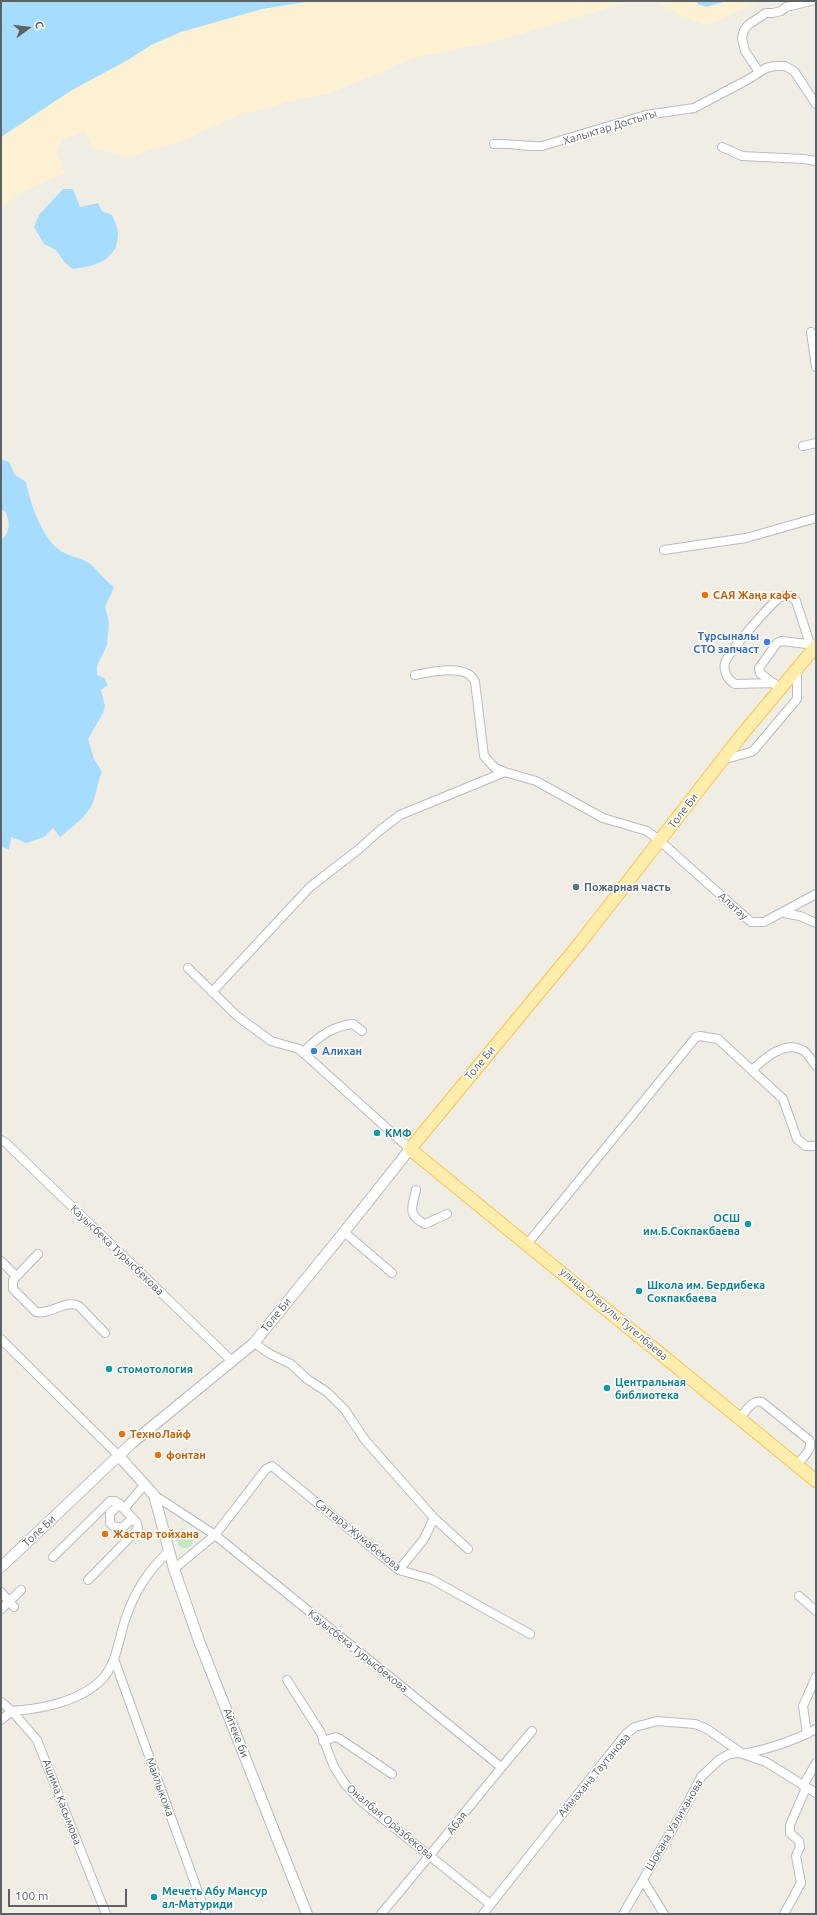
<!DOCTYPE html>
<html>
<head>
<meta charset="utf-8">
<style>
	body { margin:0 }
	#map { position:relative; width:817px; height:1915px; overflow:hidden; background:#f0ede5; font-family:Ubuntu,sans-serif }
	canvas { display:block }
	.frame { position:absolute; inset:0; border:2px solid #5d6267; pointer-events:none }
	.north { position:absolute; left:8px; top:8px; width:40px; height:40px; -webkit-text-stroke:3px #fff; paint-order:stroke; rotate:75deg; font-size:11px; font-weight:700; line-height:16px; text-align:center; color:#5d6267 }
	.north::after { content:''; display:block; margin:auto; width:14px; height:18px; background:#5d6267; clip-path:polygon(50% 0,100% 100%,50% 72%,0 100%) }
	.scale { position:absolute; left:8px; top:1889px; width:119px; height:18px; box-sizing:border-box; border:2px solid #5d6267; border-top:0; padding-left:5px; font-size:12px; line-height:14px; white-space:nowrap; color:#5d6267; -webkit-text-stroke:3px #fff; paint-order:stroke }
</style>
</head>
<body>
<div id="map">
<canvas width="817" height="1915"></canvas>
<div class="frame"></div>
<div class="north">С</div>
<div class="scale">100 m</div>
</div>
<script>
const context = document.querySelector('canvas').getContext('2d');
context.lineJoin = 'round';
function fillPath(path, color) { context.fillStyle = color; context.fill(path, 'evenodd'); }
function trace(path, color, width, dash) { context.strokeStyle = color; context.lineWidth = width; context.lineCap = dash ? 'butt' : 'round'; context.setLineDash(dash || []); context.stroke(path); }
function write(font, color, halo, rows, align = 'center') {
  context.font = font + ' Ubuntu,sans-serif'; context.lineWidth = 3; context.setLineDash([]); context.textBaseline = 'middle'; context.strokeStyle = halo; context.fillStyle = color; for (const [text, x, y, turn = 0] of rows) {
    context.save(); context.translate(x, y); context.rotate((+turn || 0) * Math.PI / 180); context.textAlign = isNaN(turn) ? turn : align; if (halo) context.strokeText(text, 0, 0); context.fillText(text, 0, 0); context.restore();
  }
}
const green = new Path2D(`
	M177 1540a8 8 0 1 1 16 0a8 8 0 1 1-16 0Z`);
const sand = new Path2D(`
	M312,1H696L698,4L706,7L727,1H760L708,25L682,16L659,3H626L493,42L414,58L331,93L296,100L239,115L180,142L126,157L94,148L84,132L62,140L56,153L65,173L17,194L1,210V137L72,90L128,60L151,45L181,32L262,9Z`);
const water = new Path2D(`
	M1,1H312L262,9L181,32L151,45L128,60L72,90L1,137Z
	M696,1H727L706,7L698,4Z
	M63,189H73L80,207L98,203L102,211L112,215C114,220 118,227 118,233C118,261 95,266 73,269L65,263L56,250L44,244L34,227L39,215Z
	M1,459L9,462L15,475L26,482C30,503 41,535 58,549C66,556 80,557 89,563C98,570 104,580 114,587L105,607L109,622L107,645L97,666V675L104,678L108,685L101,690L105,706L103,713L88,739L94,759L102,772C96,784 97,800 88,811C81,821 69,829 60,837L53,828L44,837L26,843L11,837L9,850L1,846V540C11,532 10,522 5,511L1,510Z`);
const minor = new Path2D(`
	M759,72L745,51L742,38L744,30L748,25L766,13H773L781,11L786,7L811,1
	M494,144C510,143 526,147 542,146L646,115L694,108L749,79L766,68L775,66H785L794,71L816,104
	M722,147L742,156L804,159L816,161
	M811,332L816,367
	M803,446L816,443
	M664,550L746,538L816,518
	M415,675C430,672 468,663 475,682L484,756L495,768L505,772
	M774,683L735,684C728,680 723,672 725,663C728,652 770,605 780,597L790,596L796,601L810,644
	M774,684L760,673L759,668L777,643L782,641L815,645
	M722,760L751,752L754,750L797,699V668
	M784,913L800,916L816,923
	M188,968L237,1016L271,1041L299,1049L410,1149
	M212,992L310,887L359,849L379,831L400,815L505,772L536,781L603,818L647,831L660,841L751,922H764L816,894
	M303,1053C316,1038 332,1026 353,1024L362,1031
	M752,1070C765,1058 786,1039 804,1051C809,1055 812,1061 816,1066
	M1,1140L6,1143L232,1361
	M416,1190C412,1207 407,1215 425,1224L447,1214
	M344,1232L392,1273
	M528,1243L696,1037L700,1036L718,1039L783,1099L797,1139L806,1146H816
	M38,1254L13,1280V1289L36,1312C51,1315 65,1299 79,1306L105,1333
	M1,1261L16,1276
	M1,1339L119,1456
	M254,1343L270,1354L291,1364L307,1379L327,1392L345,1410L365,1440L434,1518L468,1549
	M740,1418C746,1411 752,1399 762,1402L809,1440C814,1449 802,1458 797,1465
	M154,1495L215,1535L501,1767
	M120,1504L110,1513V1523L113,1526L122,1528L133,1518
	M53,1557L110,1501H115L124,1509
	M174,1569L215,1535L266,1469L272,1466L399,1570L431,1579L530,1634
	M399,1570L424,1539L434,1518
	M88,1580L138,1529L137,1523L124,1509L145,1484
	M1,1592L14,1607
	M799,1596L816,1611
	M1,1609L21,1590
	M114,1659L206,1914
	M287,1680L321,1733L334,1767L345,1784L361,1801L490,1904
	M1,1702L12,1711L37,1740L106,1914
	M12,1711C42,1709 83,1701 104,1677C117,1661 119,1638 125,1620C135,1591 147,1572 169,1551
	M1,1720L12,1711
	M807,1734L803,1706L816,1677
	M323,1741L336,1737L340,1739L392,1774
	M743,1754L766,1762L816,1793
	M803,1786L816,1763
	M643,1880L664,1914
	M381,1914C432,1854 481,1791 532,1731
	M483,1914L605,1760L626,1734L635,1727L657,1721L695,1724L707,1729L743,1754C769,1749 792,1742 816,1729
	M623,1914L687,1804L701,1777L719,1760L729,1754L740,1753
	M784,1914L801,1883L796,1856L800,1847L799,1841L790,1833V1825L806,1788`);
const tertiary = new Path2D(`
	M119,1456L154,1495L174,1569L199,1641L307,1914
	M1,1567L132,1443L254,1343L344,1232L410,1149`);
const primary = new Path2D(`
	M816,646L740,737L580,943L410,1149L816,1481`);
const markers = [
	[705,595,4,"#e8710a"],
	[767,642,4,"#3f7fe0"],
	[576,887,4,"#5c6f8a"],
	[314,1051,4,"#3f7fe0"],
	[377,1133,4,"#0f9aa8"],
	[748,1224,4,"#0f9aa8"],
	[639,1291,4,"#0f9aa8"],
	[109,1369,4,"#0f9aa8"],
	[607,1388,4,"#0f9aa8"],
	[122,1434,4,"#e8710a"],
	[158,1455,4,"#e8710a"],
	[105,1534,4,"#e8710a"],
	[154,1897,4,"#0f9aa8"]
];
const streetNames = [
	["Халыктар Достыгы",610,127,-17],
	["Толе Би",683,811,-52],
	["Алатау",733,906,42],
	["Толе Би",480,1063,-50],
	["Кауысбека Турысбекова",117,1250,44],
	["улица Отегулы Тугелбаева",614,1314,40],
	["Толе Би",276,1315,-51],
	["Толе Би",39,1531,-43],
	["Саттара Жумабекова",358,1535,39],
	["Кауысбека Турысбекова",358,1651,39],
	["Айтеке би",236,1733,69],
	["Аймахана Таутанова",594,1775,-50],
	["Майлыкожа",160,1787,70],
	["Ашима Касымова",62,1802,69],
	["Оналбая Оразбекова",390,1822,40],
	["Абая",457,1823,-52],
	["Шокана Уалиханова",674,1825,-60]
];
const foodNames = [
	["САЯ Жаңа кафе",713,595],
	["ТехноЛайф",130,1434],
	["фонтан",166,1455],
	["Жастар тойхана",113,1534]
];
const shopNames = [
	["Тұрсыналы",759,636],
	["СТО запчаст",759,649],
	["Алихан",322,1051,"left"]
];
const serviceNames = [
	["Пожарная часть",584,887]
];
const cultureNames = [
	["КМФ",385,1133],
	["ОСШ",740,1218,"right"],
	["им.Б.Сокпакбаева",740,1231,"right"],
	["Школа им. Бердибека",647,1285],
	["Сокпакбаева",647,1298],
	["стомотология",117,1369],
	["Центральная",615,1382],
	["библиотека",615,1395],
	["Мечеть Абу Мансур",162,1891],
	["ал-Матуриди",162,1904]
];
fillPath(green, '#c2e9c0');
fillPath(sand, '#fdf1d3');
fillPath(water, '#a6ddff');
trace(minor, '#b8bbc0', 10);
trace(tertiary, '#b8bbc0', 12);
trace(primary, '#fbc353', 14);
trace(minor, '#fff', 8);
trace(tertiary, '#fff', 10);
trace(primary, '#ffedab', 12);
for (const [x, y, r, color] of markers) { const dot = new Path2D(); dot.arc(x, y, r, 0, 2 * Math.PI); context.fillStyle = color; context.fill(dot); trace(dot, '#fff', 1.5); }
write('11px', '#5d6267', '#fff', streetNames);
write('bold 11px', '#c56008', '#fff', foodNames, 'left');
write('bold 11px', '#366cbe', '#fff', shopNames, 'right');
write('bold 11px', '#4e5e75', '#fff', serviceNames, 'left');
write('bold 11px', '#0d838f', '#fff', cultureNames, 'left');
</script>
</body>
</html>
